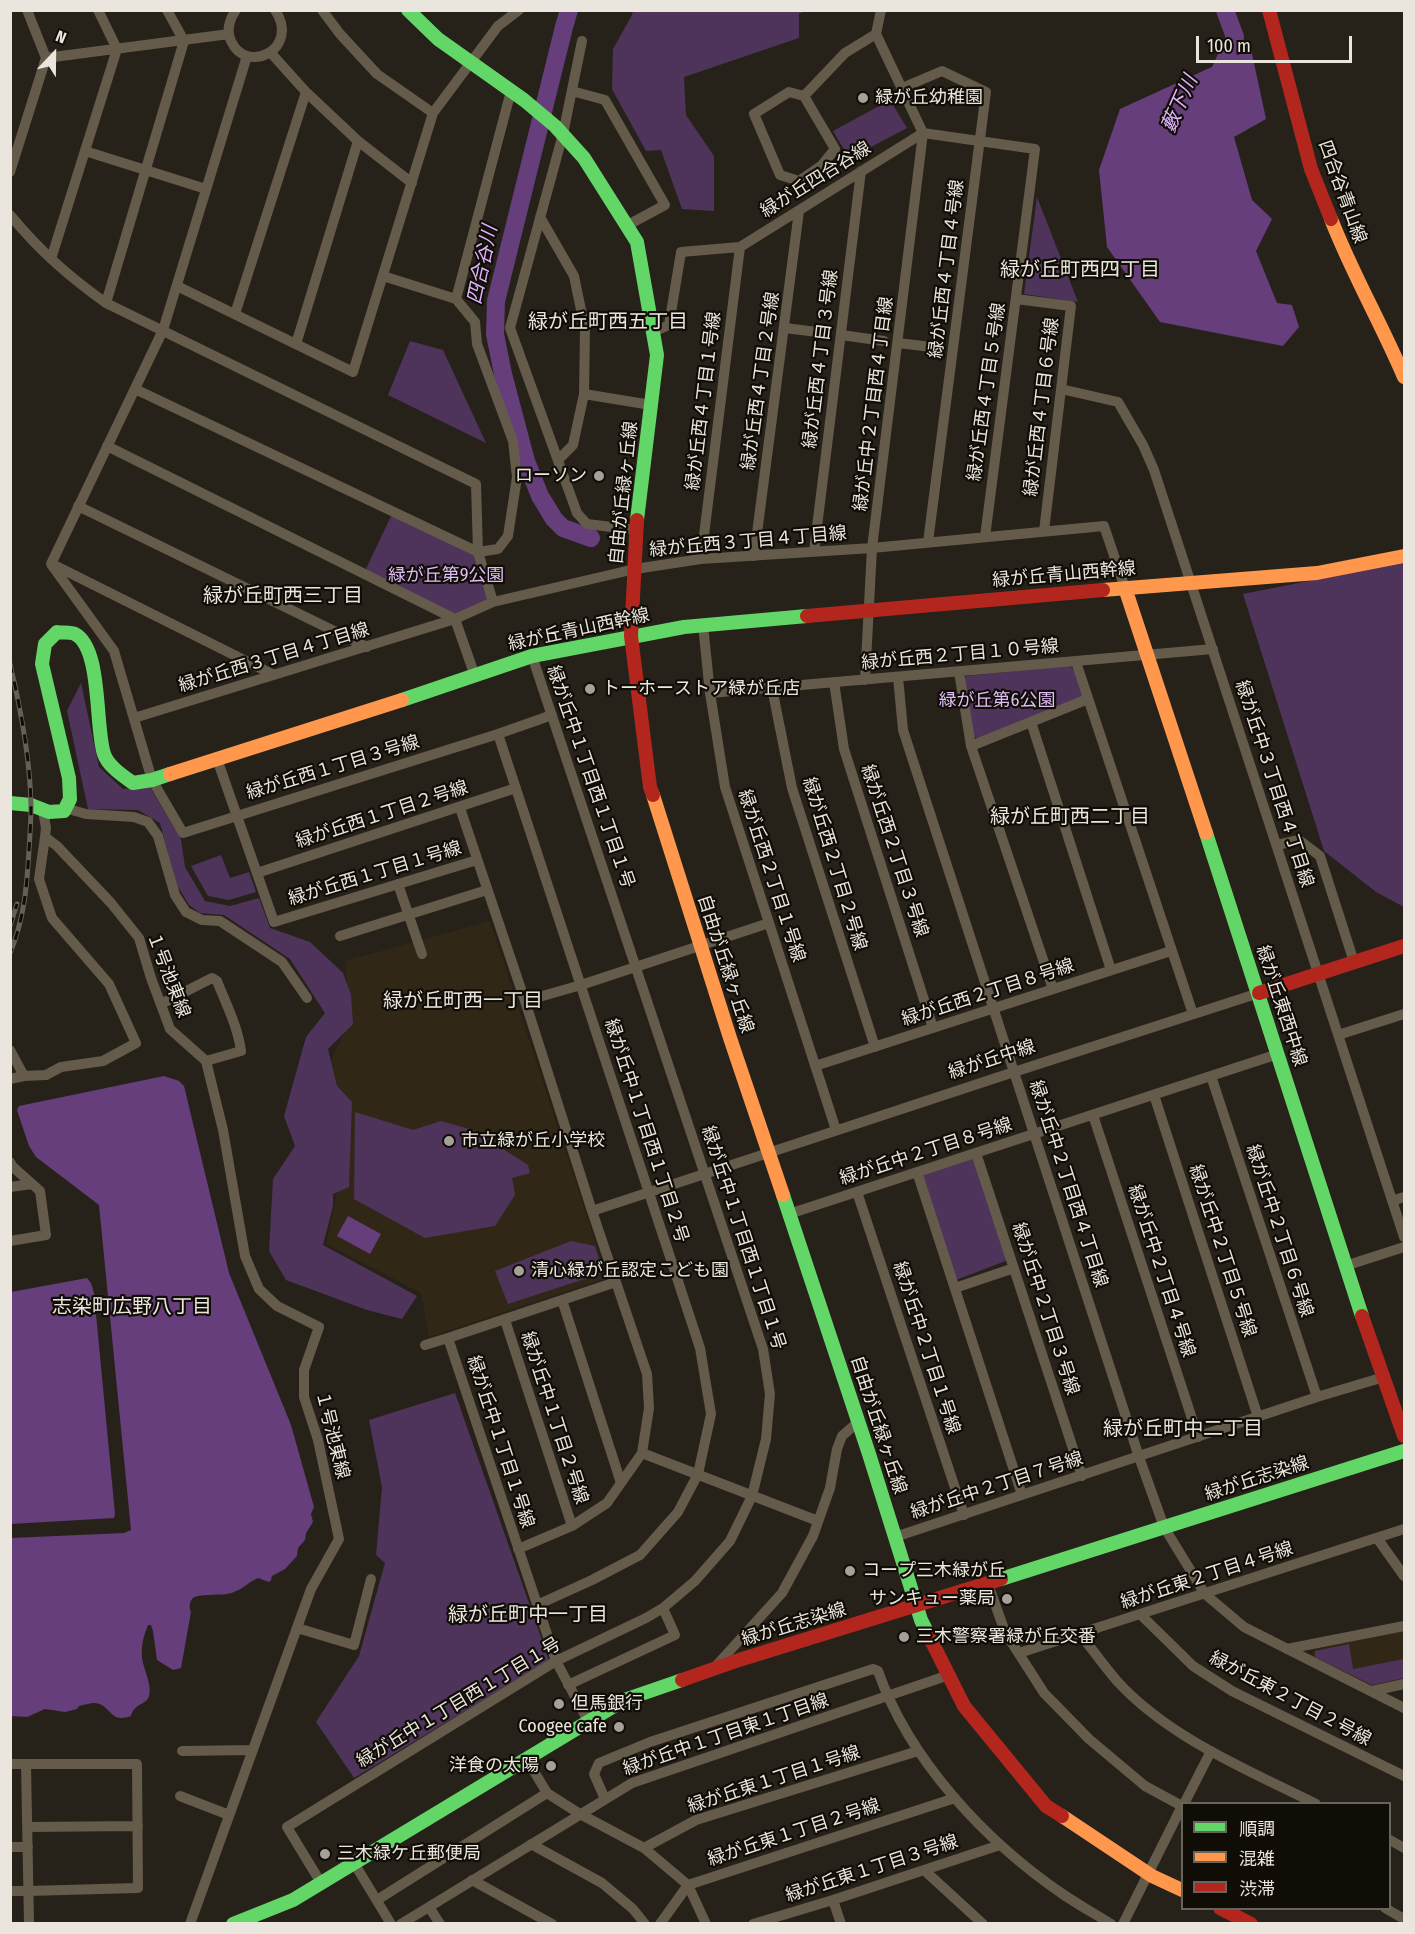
<!DOCTYPE html>
<html>
<head>
<meta charset="utf-8">
<style>
	body { margin:0 }
	#map { position:relative; width:1415px; height:1934px; overflow:hidden; background:#26221a; font-family:"Fira Sans Condensed","Noto Sans JP",sans-serif }
	canvas { display:block }
	.frame { position:absolute; inset:0; border:12px solid #eae5dd; pointer-events:none }
	.legend { position:absolute; left:1181px; top:1802px; width:210px; height:108px; box-sizing:border-box; background:#100d07; border:2px solid #67635d; margin:0; padding:8px 10px; list-style:none; font-size:18px; color:#eae5dd }
	.legend li { display:flex; align-items:center; gap:12px; height:30px }
	.legend b { width:30px; border:2px solid #67635d }
	.north { position:absolute; left:24px; top:24px; width:60px; height:60px; -webkit-text-stroke:4px #100d07; paint-order:stroke; rotate:22deg; font-size:16px; font-weight:700; line-height:24px; text-align:center; color:#eae5dd }
	.north::after { content:''; display:block; margin:auto; width:21px; height:27px; background:#eae5dd; clip-path:polygon(50% 0,100% 100%,50% 72%,0 100%) }
	.scale { position:absolute; left:1196px; top:36px; width:156px; height:27px; box-sizing:border-box; border:3px solid #eae5dd; border-top:0; padding-left:8px; font-size:18px; line-height:21px; white-space:nowrap; color:#eae5dd; -webkit-text-stroke:4px #100d07; paint-order:stroke }
</style>
</head>
<body>
<div id="map">
<canvas width="1415" height="1934"></canvas>
<div class="frame"></div>
<ul class="legend">
<li><b style="height:8px;background:#63d668"></b>順調</li>
<li><b style="height:8px;background:#ff974d"></b>混雑</li>
<li><b style="height:8px;background:#b3261e"></b>渋滞</li>
</ul>
<div class="north">N</div>
<div class="scale">100 m</div>
</div>
<script>
const context = document.querySelector('canvas').getContext('2d');
context.lineJoin = 'round';
function fillPath(path, color) { context.fillStyle = color; context.fill(path, 'evenodd'); }
function trace(path, color, width, dash) { context.strokeStyle = color; context.lineWidth = width; context.lineCap = dash ? 'butt' : 'round'; context.setLineDash(dash || []); context.stroke(path); }
function write(font, color, halo, rows, align = 'center') {
  context.font = font + ' "Fira Sans Condensed","Noto Sans JP",sans-serif'; context.lineWidth = 4.5; context.setLineDash([]); context.textBaseline = 'middle'; context.strokeStyle = halo; context.fillStyle = color; for (const [text, x, y, turn = 0] of rows) {
    context.save(); context.translate(x, y); context.rotate((+turn || 0) * Math.PI / 180); context.textAlign = isNaN(turn) ? turn : align; if (halo) context.strokeText(text, 0, 0); context.fillText(text, 0, 0); context.restore();
  }
}
const built = new Path2D(`
	M490,921L607,1278L429,1337L421,1293L326,1244L340,1180L328,1066L350,1021L345,961Z
	M1404,1630V1680L1372,1687L1313,1658L1312,1650Z`);
const green = new Path2D(`
	M633,11H805L799,14V38L684,77L686,115L714,156V211L682,209L661,150L646,151L612,89L613,49L632,15Z
	M890,100L907,128L856,155L845,151L833,131Z
	M1037,197L1078,302L1024,294Z
	M410,341L443,350L486,443L388,395Z
	M393,512L478,552L493,602L455,619L364,573Z
	M1404,562V907L1376,892L1324,851L1243,594Z
	M1070,666L1073,669L1084,695L1082,699L980,739L974,737L964,680L966,676Z
	M81,683L99,767L123,789L149,786L181,839L185,867L205,901L230,906L259,898L270,928L310,942L343,973L351,995L353,1024L328,1049L337,1086L352,1102L349,1187L333,1194V1206L323,1245L417,1296L402,1319L367,1310L286,1280L269,1251L273,1179L295,1146L284,1116L306,1037L325,1013L290,959L224,915L200,913L189,905L177,885L160,823L138,810L88,809L67,711Z
	M221,855L230,878L249,872L256,892L229,900L208,896L191,866Z
	M355,1112L413,1130L441,1121L473,1130L528,1165L530,1173L512,1178L515,1195L495,1226L425,1238L354,1199Z
	M976,1153L1011,1259L953,1281L917,1172Z
	M571,1241L595,1246L603,1273L508,1304L495,1271Z
	M455,1393L549,1660L354,1778L316,1722L359,1656L385,1563L376,1555L382,1487L369,1420Z
	M1349,1644L1353,1669L1404,1659V1678L1372,1685L1315,1657V1651Z`);
const water = new Path2D(`
	M1251,49L1266,119L1234,137L1252,200L1272,219L1256,251L1277,303L1292,305L1299,327L1283,346L1160,322L1107,247L1099,170L1120,109Z
	M164,1076L179,1081L184,1086L229,1273L291,1425L314,1507L311,1514L313,1522L306,1533L305,1540L298,1548L297,1556L285,1569L272,1576L271,1580L269,1582L258,1578C247,1583 240,1592 227,1594C220,1595 198,1594 193,1598C189,1602 189,1607 191,1612L181,1668L173,1670L157,1660L153,1631L151,1625H148C143,1637 140,1650 143,1663C145,1671 152,1687 149,1696C147,1705 134,1703 131,1716C109,1724 112,1705 95,1703C90,1703 84,1705 79,1706L77,1709L65,1712L45,1709L27,1717L10,1716L11,1538L124,1533L131,1530L99,1205L36,1157L29,1146L17,1110L19,1106Z
	M348,1216L381,1234L370,1254L337,1236Z
	M87,1278L91,1283L94,1293L115,1514L114,1518L11,1524V1292Z`);
const river = new Path2D(`
	M569,10L564,27L496,301L495,334L503,374L526,461L540,496L554,519L563,528L591,538
	M1215,83L1235,37L1225,10`);
const street = new Path2D(`
	M236,10C229,20 226,30 231,41C247,76 301,48 275,10
	M322,10L340,34L377,74L433,113
	M881,10L876,34L923,133
	M582,41L563,134L510,328L577,513L587,524L636,530
	M270,52L306,92L358,141L412,183
	M247,56L163,330L51,564L114,651L152,780L183,833L498,734L552,715
	M46,58L229,34
	M902,88L942,71L986,92L928,542
	M572,91L605,100L665,205L626,226
	M804,96L835,149L822,165L799,181L780,175L754,114L789,92L804,96L845,53L876,34
	M923,133L1035,149L985,537
	M85,151L206,189
	M10,172L46,58L27,10
	M10,215C40,251 68,276 106,303L476,484L478,552L493,602
	M540,217L574,276L585,329L584,394L573,445L558,460
	M51,259L117,49L98,10
	M383,276L456,299
	M177,286L353,372L433,113L498,26L519,10
	M1016,299L1071,306L1044,531
	M106,303L184,41L167,10
	M235,314L306,92
	M785,328L825,333
	M653,332L669,325L681,252L740,247L923,133
	M841,335L884,341
	M898,343L940,348
	M296,344L358,141
	M135,389L478,552L498,549L508,536L517,477L513,441L477,344L475,322L456,299L511,91
	M1061,389L1118,402L1143,445L1154,470L1404,1237
	M584,394L651,405
	M107,446L455,619L475,676
	M78,506L367,647
	M814,551L861,171
	M754,556L799,211
	M701,559L740,247
	M54,565L274,675
	M703,625L710,693L725,787L836,1130
	M1076,662L1193,1014
	M959,672L971,746L1053,989
	M898,677L903,730L1139,1457L1164,1527L1205,1594L1244,1627L1404,1708
	M865,680L872,548L923,133
	M834,682L844,749L933,1028
	M772,688L792,788L875,1047
	M710,693L1213,649
	M134,718L455,619L493,602L635,569L701,559L872,548L1104,526L1125,588
	M1031,722L1111,970
	M498,734L700,1348L711,1414L698,1474L678,1512L640,1555L592,1580L537,1605
	M971,746L1088,699
	M217,759L274,922L477,860
	M65,808L86,814L134,817L148,822L158,836L175,895L186,912L202,920L220,921L282,962L307,998
	M460,808L525,1001L592,1211L647,1374L649,1408L642,1453L607,1503L572,1526L518,1549
	M43,811L46,828L45,837L57,846L111,903L139,938L151,978L170,1029L206,1061L223,1130L245,1256L259,1289L277,1306L319,1327L304,1370V1397L318,1440L339,1539L311,1589L190,1924
	M1277,845L1299,840L1320,856L1354,962
	M257,873L516,788
	M398,884L422,954
	M340,936L487,890
	M525,1001L581,985L769,923
	M161,1004L212,978L217,981C226,1004 238,1027 241,1051L206,1061
	M1338,1035L1404,1014
	M10,1050L24,1076
	M815,1066L1171,951
	M1211,1076L1317,1397
	M10,1079L24,1076L46,1075L61,1067L103,1061L136,1043L109,984L52,918L39,879L45,837
	M1154,1095L1258,1417
	M1093,1115L1198,1437
	M976,1153L1082,1476
	M10,1162L13,1167L40,1191L46,1235L10,1241
	M917,1172L1022,1495
	M10,1187L32,1184
	M857,1192L964,1515
	M1392,1201L1404,1197
	M592,1211L1014,1072L1259,993
	M789,1214L1278,1054
	M1345,1266L1404,1247
	M955,1288L1014,1268
	M562,1300L621,1483
	M505,1320L572,1526
	M425,1345L448,1338
	M642,1453L818,1521
	M895,1537L1317,1397L1384,1377
	M1377,1538L1404,1576
	M988,1584L1005,1632L1044,1693L1089,1739L1145,1786L1182,1806
	M1141,1615L1193,1666L1232,1691L1404,1776
	M297,1628L354,1645L371,1579
	M1080,1634C1092,1649 1104,1666 1117,1681C1169,1738 1248,1770 1316,1804
	M1287,1649L1404,1626
	M1019,1653L1404,1529
	M715,1667L782,1593L813,1536L830,1488L837,1449L842,1436L858,1422
	M568,1685L675,1635L663,1608
	M1372,1691L1404,1684
	M588,1721L556,1661L448,1338L616,1282
	M182,1751L253,1750
	M526,1758L547,1793L580,1814L644,1848L688,1885L706,1924
	M10,1764H26
	M180,1796L229,1815
	M605,1799L594,1774L599,1763L650,1742L873,1669L878,1671C909,1760 986,1842 1064,1895C1079,1905 1095,1914 1111,1924
	M1184,1804L1211,1751
	M27,1827L138,1826
	M1390,1840L1404,1848
	M531,1844L602,1883L633,1909L645,1924
	M10,1847H28
	M644,1848L696,1820L918,1751
	M354,1863L391,1924
	M924,1870L983,1924
	M472,1880L552,1924
	M321,1883L287,1827L556,1661L646,1618L663,1608L695,1581L730,1541L752,1496L766,1439L770,1394L763,1349L532,656
	M10,1891H28L138,1888L137,1764H26C27,1817 28,1870 29,1924
	M377,1900L547,1793
	M833,1900L841,1924
	M429,1907L440,1924
	M1385,1908L1404,1919
	M401,1924L632,1783L949,1675
	M660,1924L688,1885L955,1798
	M753,1924L833,1900L1000,1845
	M1123,1924L1182,1806`);
const fast = new Path2D(`
	M408,10L438,39L524,100L555,126L584,158L637,242L657,355L637,520
	M402,700L532,656L684,627L807,616
	M10,803L31,805L49,812L64,811L70,799L69,778L42,664L45,644L57,632C62,633 71,632 75,634C102,648 95,727 104,754C108,766 123,776 133,783L152,780L170,774
	M1206,833L1362,1316
	M783,1195L869,1454L921,1620L929,1636
	M1001,1579L1404,1451
	M233,1924L293,1900L624,1700L682,1680`);
const slow = new Path2D(`
	M1331,219C1352,273 1381,323 1404,377
	M1125,588L1206,833
	M1103,590L1317,573L1404,556
	M170,774L402,700
	M653,795L730,1038L783,1195
	M1062,1816L1152,1876L1182,1890`);
const jam = new Path2D(`
	M1269,10L1311,169L1331,219
	M637,520L631,636L650,787L653,795
	M807,616L1103,590
	M1259,993L1404,946
	M1362,1316L1404,1436
	M929,1636L964,1706L1046,1806L1062,1816
	M682,1680L739,1660L1001,1579
	M1220,1908L1251,1924`);
const rail = new Path2D(`
	M10,664C21,710 30,757 31,805C31,820 30,835 29,850C27,886 24,920 10,953
	M10,926L17,904`);
const markers = [
	[863,98,6,"#a5a199"],
	[599,476,6,"#a5a199"],
	[590,689,6,"#a5a199"],
	[449,1141,6,"#a5a199"],
	[519,1271,6,"#a5a199"],
	[850,1571,6,"#a5a199"],
	[1007,1599,6,"#a5a199"],
	[904,1637,6,"#a5a199"],
	[559,1704,6,"#a5a199"],
	[619,1727,6,"#a5a199"],
	[551,1766,6,"#a5a199"],
	[325,1854,6,"#a5a199"]
];
const poiNames = [
	["緑が丘幼稚園",875,98],
	["ローソン",587,476,"right"],
	["トーホーストア緑が丘店",602,689],
	["市立緑が丘小学校",461,1141],
	["清心緑が丘認定こども園",531,1271],
	["コープ三木緑が丘",862,1571],
	["サンキュー薬局",995,1599,"right"],
	["三木警察署緑が丘交番",916,1637],
	["但馬銀行",571,1704],
	["Coogee cafe",607,1727,"right"],
	["洋食の太陽",539,1766,"right"],
	["三木緑ケ丘郵便局",337,1854]
];
const streetNames = [
	["緑が丘四合谷線",816,180,-32],
	["四合谷青山線",1342,192,70],
	["緑が丘西４丁目４号線",947,269,-83],
	["緑が丘西４丁目３号線",821,359,-83],
	["緑が丘西４丁目２号線",761,381,-82],
	["緑が丘西４丁目５号線",987,392,-82],
	["緑が丘西４丁目１号線",704,401,-83],
	["緑が丘中２丁目西４丁目線",874,404,-83],
	["緑が丘西４丁目６号線",1042,407,-83],
	["自由が丘緑ヶ丘線",624,493,-84],
	["緑が丘西３丁目４丁目線",748,542,-5],
	["緑が丘青山西幹線",1064,575,-5],
	["緑が丘青山西幹線",579,630,-12],
	["緑が丘西２丁目１０号線",960,655,-5],
	["緑が丘西３丁目４丁目線",274,658,-17],
	["緑が丘西１丁目３号線",333,768,-17],
	["緑が丘中１丁目西１丁目１号",590,777,71],
	["緑が丘中３丁目西４丁目線",1274,784,72],
	["緑が丘西１丁目２号線",382,815,-18],
	["緑が丘西２丁目３号線",894,851,72],
	["緑が丘西２丁目２号線",834,864,73],
	["緑が丘西１丁目１号線",375,874,-17],
	["緑が丘西２丁目１号線",771,876,72],
	["自由が丘緑ヶ丘線",725,964,72],
	["１号池東線",168,975,69],
	["緑が丘西２丁目８号線",988,993,-18],
	["緑が丘東西中線",1281,1006,72],
	["緑が丘中線",992,1060,-18],
	["緑が丘中１丁目西１丁目２号",646,1131,72],
	["緑が丘中２丁目８号線",926,1152,-18],
	["緑が丘中２丁目西４丁目線",1068,1184,72],
	["緑が丘中２丁目６号線",1279,1231,72],
	["緑が丘中１丁目西１丁目１号",743,1238,72],
	["緑が丘中２丁目５号線",1222,1251,72],
	["緑が丘中２丁目４号線",1161,1271,72],
	["緑が丘中２丁目３号線",1045,1309,72],
	["緑が丘中２丁目１号線",926,1348,72],
	["緑が丘中１丁目２号線",554,1418,72],
	["自由が丘緑ヶ丘線",878,1425,72],
	["１号池東線",332,1435,76],
	["緑が丘中１丁目１号線",500,1442,72],
	["緑が丘志染線",1257,1479,-18],
	["緑が丘中２丁目７号線",997,1486,-18],
	["緑が丘東２丁目４号線",1207,1576,-18],
	["緑が丘志染線",794,1625,-17],
	["緑が丘東２丁目２号線",1290,1699,28],
	["緑が丘中１丁目西１丁目１号",459,1703,-31],
	["緑が丘中１丁目東１丁目線",726,1735,-19],
	["緑が丘東１丁目１号線",774,1780,-18],
	["緑が丘東１丁目２号線",794,1833,-18],
	["緑が丘東１丁目３号線",872,1869,-18]
];
const parkNames = [
	["緑が丘第9公園",446,576],
	["緑が丘第6公園",997,701]
];
const waterNames = [
	["藪下川",1180,104,-66],
	["四合谷川",483,265,-78]
];
const neighbourhoodNames = [
	["緑が丘町西四丁目",1080,270],
	["緑が丘町西五丁目",608,322],
	["緑が丘町西三丁目",283,596],
	["緑が丘町西二丁目",1070,817],
	["緑が丘町西一丁目",463,1001],
	["志染町広野八丁目",132,1307],
	["緑が丘町中二丁目",1183,1429],
	["緑が丘町中一丁目",528,1615]
];
fillPath(built, '#312717');
fillPath(green, '#4e345a');
fillPath(water, '#663e7b');
trace(river, '#663e7b', 18);
trace(street, '#645b4a', 10);
trace(fast, '#63d668', 14);
trace(slow, '#ff974d', 14);
trace(jam, '#b3261e', 14);
trace(rail, '#665f55', 5);
trace(rail, '#100d07', 3, [9]);
for (const [x, y, r, color] of markers) { const dot = new Path2D(); dot.arc(x, y, r, 0, 2 * Math.PI); context.fillStyle = color; context.fill(dot); trace(dot, '#100d07', 2); }
write('18px', '#eae5dd', '#100d07', poiNames, 'left');
write('18px', '#eae5dd', '#100d07', streetNames);
write('18px', '#e0bcf6', '#100d07', parkNames);
write('italic 20px', '#e1b1fe', '#100d07', waterNames);
write('20px', '#eae5dd', '#100d07', neighbourhoodNames);
</script>
</body>
</html>
